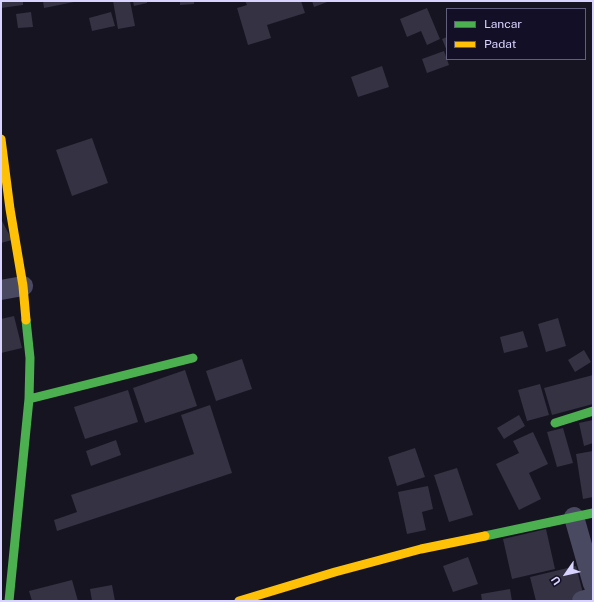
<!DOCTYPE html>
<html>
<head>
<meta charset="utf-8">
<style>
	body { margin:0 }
	#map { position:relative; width:594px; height:602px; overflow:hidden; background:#161421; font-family:"Public Sans",sans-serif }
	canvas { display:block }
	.frame { position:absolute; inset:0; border:2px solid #d9d4ff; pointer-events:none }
	.legend { position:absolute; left:446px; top:8px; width:140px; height:52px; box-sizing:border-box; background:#130f26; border:1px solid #625e7d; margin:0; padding:5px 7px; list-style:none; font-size:12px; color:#d9d4ff }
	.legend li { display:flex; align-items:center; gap:8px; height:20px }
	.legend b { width:20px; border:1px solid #625e7d }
	.north { position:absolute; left:546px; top:554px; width:40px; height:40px; -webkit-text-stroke:3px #130f26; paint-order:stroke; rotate:236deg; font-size:11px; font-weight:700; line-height:16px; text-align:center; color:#d9d4ff }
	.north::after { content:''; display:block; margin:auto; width:14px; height:18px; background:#d9d4ff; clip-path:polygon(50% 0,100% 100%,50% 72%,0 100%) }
</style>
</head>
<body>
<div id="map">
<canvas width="594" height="602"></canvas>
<div class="frame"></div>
<ul class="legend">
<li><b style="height:5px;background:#4caf50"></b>Lancar</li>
<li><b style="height:5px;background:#ffc107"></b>Padat</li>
</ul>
<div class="north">U</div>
</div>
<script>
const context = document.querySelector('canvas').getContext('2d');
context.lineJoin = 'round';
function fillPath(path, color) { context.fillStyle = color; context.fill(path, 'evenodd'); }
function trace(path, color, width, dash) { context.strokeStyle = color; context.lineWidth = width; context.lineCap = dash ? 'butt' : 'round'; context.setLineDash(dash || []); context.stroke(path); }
const building = new Path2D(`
	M1,1H23V5L1,8Z
	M43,1H74V2L44,8Z
	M113,1H130L135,26L118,29Z
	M133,1H147V3L134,6Z
	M180,1H194V4L180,5Z
	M245,1H301L305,13L267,25L271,38L248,45L237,8L247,5Z
	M312,1H330L314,7Z
	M427,8L440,39L427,45L421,31L407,37L400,19Z
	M31,12L33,27L18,28L16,14Z
	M111,12L115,26L92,31L89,18Z
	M447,37V51L442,39Z
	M444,51L449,65L427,73L422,59Z
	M382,66L389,87L358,97L351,77Z
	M92,138L108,183L72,196L56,150Z
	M1,219L12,240L1,243Z
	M14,316L22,348L1,353V319Z
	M558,318L566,346L546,352L538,324Z
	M523,331L528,347L504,353L500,337Z
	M584,350L591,362L575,372L568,360Z
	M242,359L252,389L216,401L206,371Z
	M185,370L197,406L145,423L133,388Z
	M593,375V404L552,415L544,388Z
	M540,384L549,415L527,421L518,390Z
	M128,390L138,422L85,439L74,407Z
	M210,405L232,473L57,531L54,520L77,512L71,495L194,454L181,415Z
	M519,415L525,426L504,439L497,428Z
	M593,420V443L584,446L579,423Z
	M563,428L573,463L557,467L547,432Z
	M533,432L548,464L529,473L541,499L519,510L496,464L519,453L513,441Z
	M116,440L121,455L91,466L86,451Z
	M415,448L425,477L397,486L388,457Z
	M593,451V497L583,499L576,454Z
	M457,468L473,515L449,522L434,475Z
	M428,486L433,509L422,512L426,530L407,534L398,492Z
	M546,529L555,569L512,579L503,539Z
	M468,557L478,584L453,592L443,566Z
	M576,566L584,597L567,601H536L530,577Z
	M72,580L78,601H32L29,591Z
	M112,585L115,601H92L90,589Z
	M510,589L512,601H482L481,594Z`);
const street = new Path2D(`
	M1,290L23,286
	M574,517L593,584
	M582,601L593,598`);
const fast = new Path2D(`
	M29,399L193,358
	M555,423L593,411
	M485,536L593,513
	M9,601L29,399L30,358L26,320`);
const slow = new Path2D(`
	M1,139L10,209L23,286L26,320
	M239,601L335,572L421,549L485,536`);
fillPath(building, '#343243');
trace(street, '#4a4962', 20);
trace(fast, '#4caf50', 9);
trace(slow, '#ffc107', 9);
</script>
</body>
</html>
